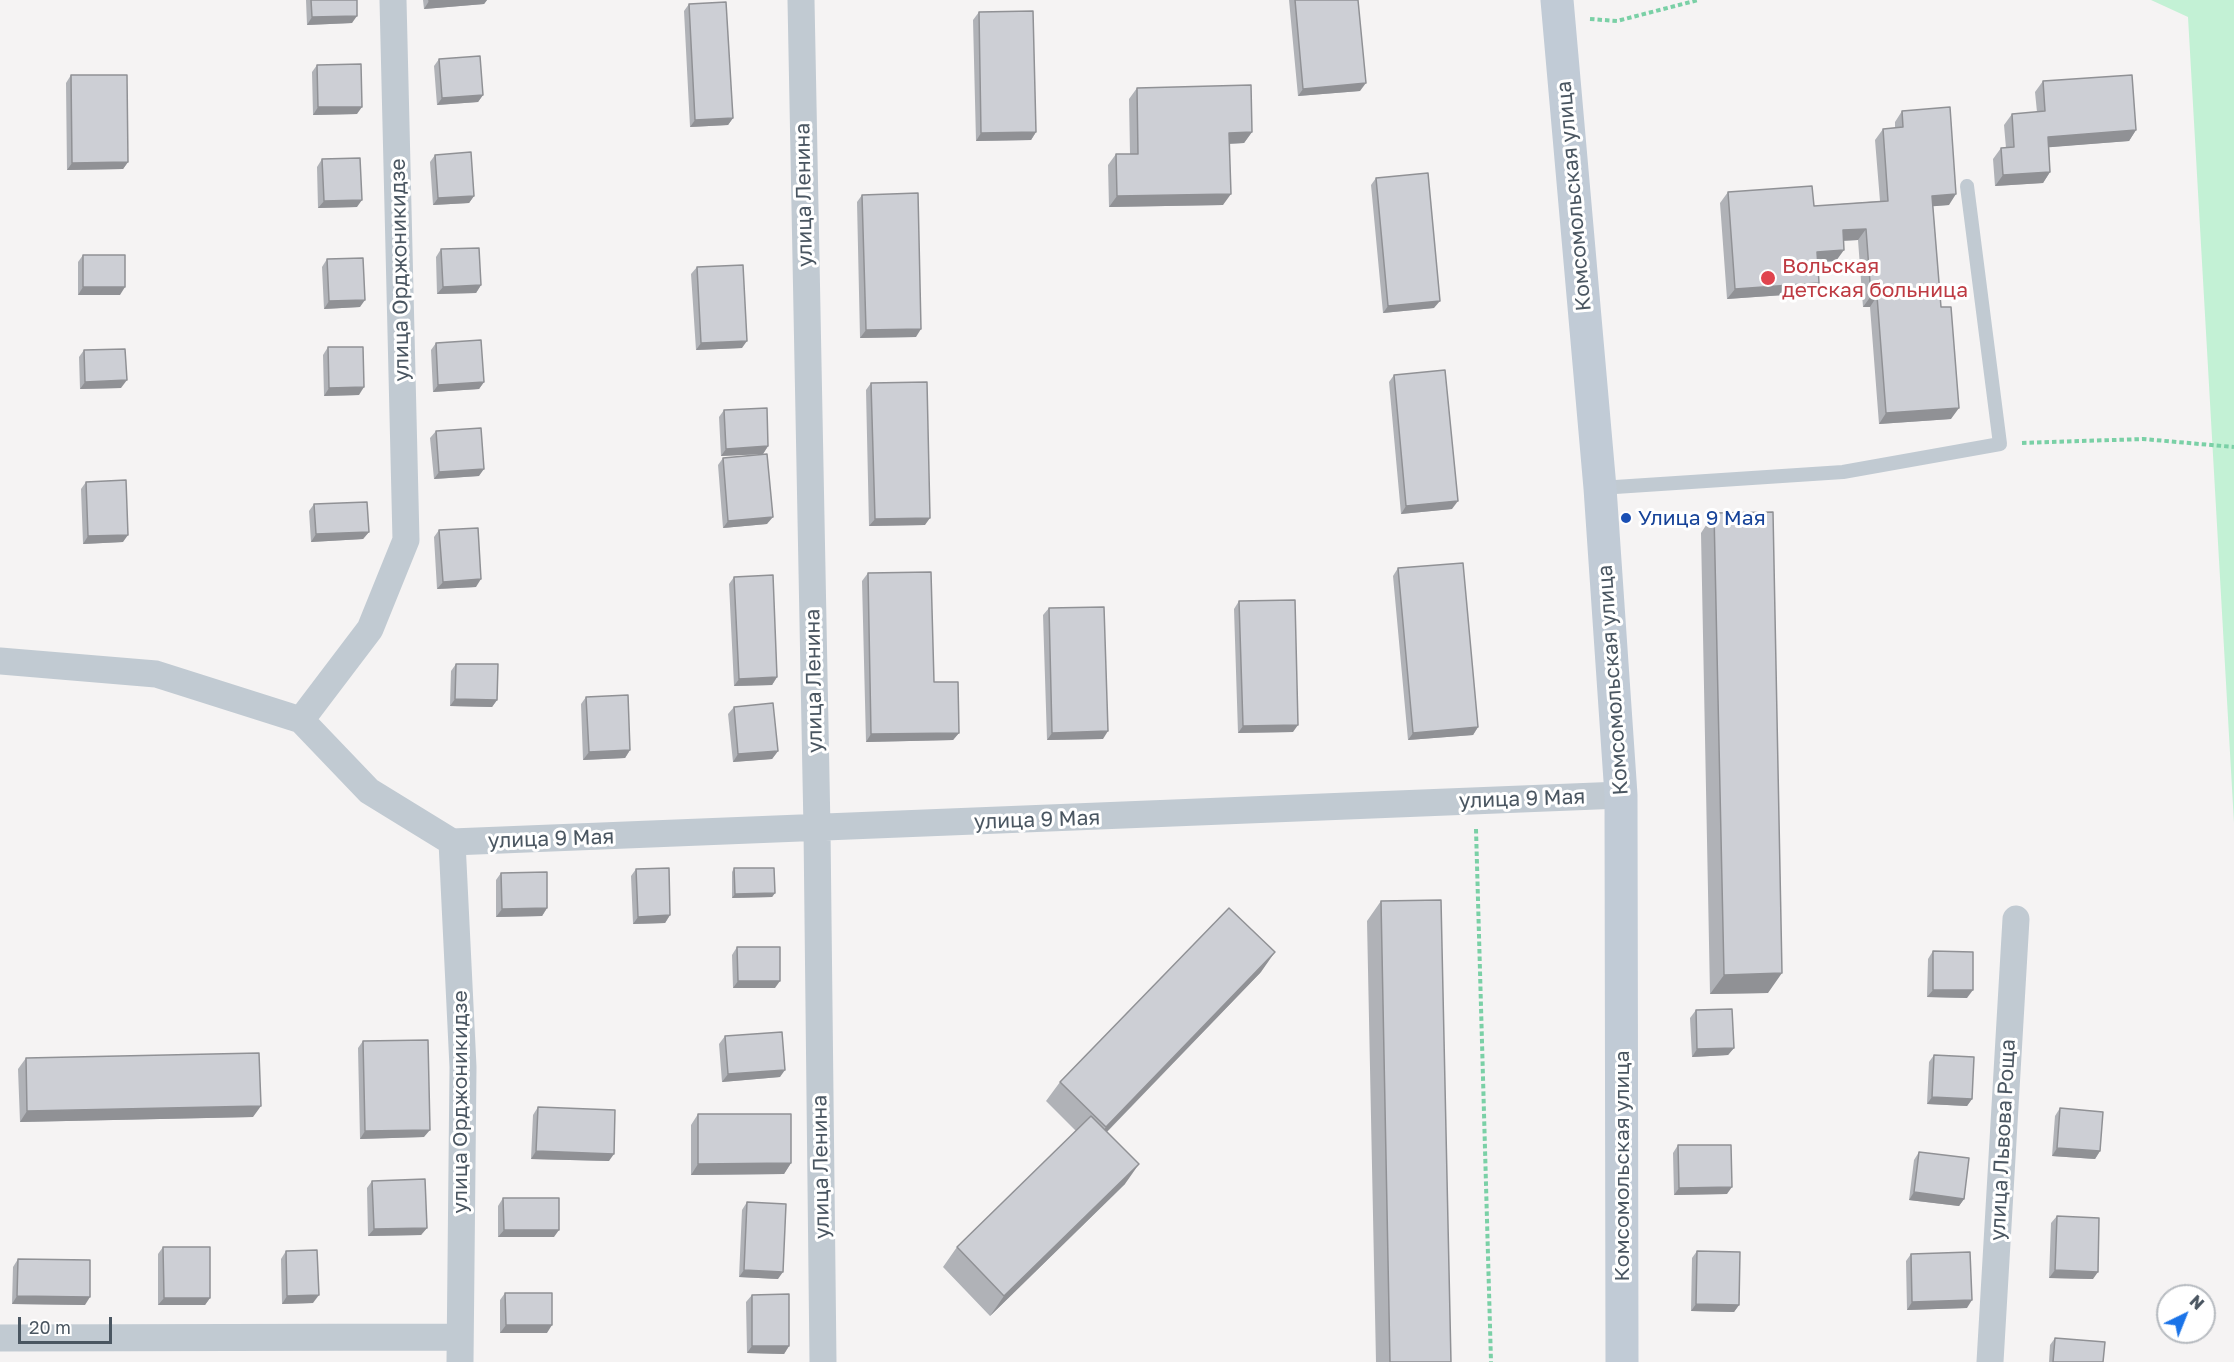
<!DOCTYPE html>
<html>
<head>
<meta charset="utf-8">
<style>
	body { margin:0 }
	#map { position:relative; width:2234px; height:1362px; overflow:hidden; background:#f5f3f3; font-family:"Golos Text",sans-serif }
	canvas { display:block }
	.north { position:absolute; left:2156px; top:1284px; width:60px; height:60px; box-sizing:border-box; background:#fff; border:2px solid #b7bbc0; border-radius:50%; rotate:43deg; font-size:16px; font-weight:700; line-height:24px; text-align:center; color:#4a5661 }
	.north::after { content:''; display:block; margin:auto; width:21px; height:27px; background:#1a73e8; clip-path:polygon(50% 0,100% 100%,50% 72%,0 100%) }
	.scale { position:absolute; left:18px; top:1317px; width:94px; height:27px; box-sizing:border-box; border:3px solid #4a5661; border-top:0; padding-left:8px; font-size:18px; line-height:21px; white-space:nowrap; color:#4a5661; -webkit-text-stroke:4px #fff; paint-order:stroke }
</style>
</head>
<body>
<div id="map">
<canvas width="2234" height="1362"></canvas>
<div class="north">N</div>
<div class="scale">20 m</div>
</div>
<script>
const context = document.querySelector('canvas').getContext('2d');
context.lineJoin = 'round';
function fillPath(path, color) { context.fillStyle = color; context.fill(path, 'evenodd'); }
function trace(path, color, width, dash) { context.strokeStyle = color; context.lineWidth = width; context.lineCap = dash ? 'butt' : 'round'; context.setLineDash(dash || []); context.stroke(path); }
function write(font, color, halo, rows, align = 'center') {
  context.font = font + ' "Golos Text",sans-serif'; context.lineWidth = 6; context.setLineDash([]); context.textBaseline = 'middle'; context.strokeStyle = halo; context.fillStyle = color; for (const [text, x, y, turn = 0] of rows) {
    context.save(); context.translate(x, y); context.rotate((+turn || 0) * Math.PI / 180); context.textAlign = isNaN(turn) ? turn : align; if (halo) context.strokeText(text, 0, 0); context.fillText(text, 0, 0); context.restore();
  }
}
const green = new Path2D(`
	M2151,0H2234V823L2188,17Z`);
const path = new Path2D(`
	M1590,19L1617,21L1698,0
	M2022,443L2143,439L2234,447
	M1476,829L1491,1362`);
const service = new Path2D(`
	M1600,488L1843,472L2000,444L1967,186`);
const minor = new Path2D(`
	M801,0L817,829L823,1362
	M0,661L156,674L301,720L369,791L452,842
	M301,720L370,629L406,540L393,0
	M452,842L1621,795
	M452,842L463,1067L460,1362
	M0,1338L459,1337
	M1990,1362L2016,919`);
const secondary = new Path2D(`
	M1557,0L1600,488L1621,795L1622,1362`);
const wall = new Path2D(`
	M306,0H357L352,23L307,25Z
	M423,0H487L484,4L424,9Z
	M1289,0H1358L1360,91L1298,96Z
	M689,4L733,118L728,125L690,127L684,11Z
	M979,12L1036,132L1031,140L976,141L973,20Z
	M439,59L483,95L478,102L437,105L434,66Z
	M317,65L357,114L313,115L312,72Z
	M71,75L128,162L123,169L67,170L66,83Z
	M2043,81L2136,130L2129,141L2049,147L2050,172L2043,183L1995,186L1993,159L2001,148H2006L2004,125L2012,114L2037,112L2035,92Z
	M1137,88L1252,132L1244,143L1230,144L1223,205L1109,207L1108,165L1116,154H1130L1129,99Z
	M1902,111L1949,205L1933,206L1941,307L1951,419L1879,424L1870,307H1863L1858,240L1843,241L1836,261L1818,262L1812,293L1727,299L1720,203L1728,192L1814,206L1880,201L1875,140L1883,129L1895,128V122Z
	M435,155L474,196L469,203L433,205L430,162Z
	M322,159L357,207L318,208L317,167Z
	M1376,178L1434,308L1383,313L1371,185Z
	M862,195L916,337L860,338L857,202Z
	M441,249L481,285L476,293L437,294L436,257Z
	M83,255L120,295H78V262Z
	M327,259L360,307L324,309L322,267Z
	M697,267L742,348L696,350L691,274Z
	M436,343L484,382L479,389L433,392L431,350Z
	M328,347L359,395L324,396L323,355Z
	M84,350L121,388L80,389L79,357Z
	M1394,375L1452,509L1401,514L1389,382Z
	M871,383L925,525L869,526L866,390Z
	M724,410L768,446L763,454L721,456L719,417Z
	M436,431L479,476L434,479L430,438Z
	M723,458L767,524L723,528L718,465Z
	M86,482L123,542L83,544L81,489Z
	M314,504L369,532L363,539L311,542L309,511Z
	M1714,513L1768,993L1710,994L1701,533Z
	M439,530L476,587L437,589L434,537Z
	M1398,568L1478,727L1473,735L1408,740L1393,576Z
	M868,573L934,682L959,733L953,740L866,742L862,581Z
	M734,577L777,677L772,685L734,686L729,584Z
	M1239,601L1293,732L1238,733L1234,609Z
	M1049,608L1103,739L1047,740L1043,615Z
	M456,664L497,700L492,707L450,706L451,671Z
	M586,697L630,750L625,758L583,760L581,704Z
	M734,707L778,751L772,759L733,762L728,714Z
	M734,868L775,893L772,897L732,898V872Z
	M636,869L670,915L665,923L633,924L631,876Z
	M501,873L547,908L542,916L496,917V880Z
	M1381,901L1451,1362H1376L1367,921Z
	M737,947L775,988H733L732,955Z
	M1933,951L1967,998L1927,997L1928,959Z
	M1261,972L1107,1132L1125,1184L990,1316L943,1267L957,1247L1076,1131L1046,1101L1060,1082Z
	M1696,1010L1734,1048L1728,1055L1692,1057L1690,1018Z
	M725,1036L780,1077L722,1082L719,1044Z
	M363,1041L424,1137L360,1139L358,1048Z
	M1934,1055L1972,1099L1967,1106L1927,1104L1929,1062Z
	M26,1058L253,1117L20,1122L18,1069Z
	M538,1107L609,1161L531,1159L533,1115Z
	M2060,1108L2100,1151L2095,1159L2052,1156L2055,1116Z
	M698,1114L791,1163L784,1174L691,1175V1125Z
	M1678,1145L1727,1194L1674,1195L1673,1153Z
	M1919,1152L1964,1199L1959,1206L1909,1200L1914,1160Z
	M372,1181L427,1228L421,1235L368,1236L367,1188Z
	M503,1198L554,1237H498V1206Z
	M747,1202L778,1279L739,1277L742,1210Z
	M2057,1216L2093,1279L2049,1278L2051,1223Z
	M163,1247L210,1298L205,1305H158V1254Z
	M286,1251L313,1303L282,1304L281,1259Z
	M1697,1251L1739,1305L1734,1312L1691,1311L1692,1258Z
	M1911,1254L1967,1308L1907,1310L1906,1261Z
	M18,1259L85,1305L12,1304L13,1267Z
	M505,1293L547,1333H500V1300Z
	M752,1295L789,1346L784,1354L747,1353L746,1302Z
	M2055,1338L2103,1362H2049L2050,1345Z`);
const shadedWall = new Path2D(`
	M447,0H487L484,4L424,9L429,1Z
	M357,16L352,23L307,25L312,17Z
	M1366,83L1360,91L1298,96L1303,89Z
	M483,95L478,102L437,105L442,98Z
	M318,107H362L357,114L313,115Z
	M733,118L728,125L690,127L695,120Z
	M2136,130L2129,141L2040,148L2048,137Z
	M1036,132L1031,140L976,141L981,133Z
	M1252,132L1244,143L1222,144L1229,133Z
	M128,162L123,169L67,170L72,163Z
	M2050,172L2043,183L1995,186L2003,175Z
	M1231,194L1223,205L1109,207L1117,196Z
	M1956,194L1949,205L1924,207L1932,196Z
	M474,196L469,203L433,205L438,198Z
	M362,200L357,207L318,208L324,201Z
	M1866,229L1858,240L1835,241L1843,230Z
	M1844,250L1836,261L1809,263L1817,252Z
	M1819,283L1812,293L1727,299L1735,289Z
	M481,285L476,293L437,294L443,287Z
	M83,287H125L120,295H78Z
	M1871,296H1877L1870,307H1863Z
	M365,300L360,307L324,309L329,301Z
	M1440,301L1434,308L1383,313L1388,306Z
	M921,329L916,337L860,338L866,330Z
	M747,341L742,348L696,350L701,343Z
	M127,380L121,388L80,389L85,382Z
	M484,382L479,389L433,392L438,385Z
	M364,387L359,395L324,396L329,388Z
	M1959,408L1951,419L1879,424L1886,413Z
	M768,446L763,454L721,456L726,449Z
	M484,469L479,476L434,479L439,472Z
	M1458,501L1452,509L1401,514L1406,506Z
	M773,517L767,524L723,528L728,521Z
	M930,518L925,525L869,526L875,519Z
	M369,532L363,539L311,542L316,534Z
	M128,535L123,542L83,544L88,536Z
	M481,579L476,587L437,589L443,582Z
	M777,677L772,685L734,686L739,679Z
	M455,699L497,700L492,707L450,706Z
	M1298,725L1293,732L1238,733L1243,726Z
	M1478,727L1473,735L1408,740L1413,733Z
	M1108,731L1103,739L1047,740L1052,733Z
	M959,733L953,740L866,742L871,734Z
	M630,750L625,758L583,760L589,752Z
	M778,751L772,759L733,762L738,754Z
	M775,893L772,897L732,898L735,894Z
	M547,908L542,916L496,917L502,909Z
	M670,915L665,923L633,924L638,917Z
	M1275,952L1261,972L1092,1147L1106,1127Z
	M1782,973L1768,993L1710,994L1724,975Z
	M738,981H780L775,988H733Z
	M1933,990H1973L1967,998L1927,997Z
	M1734,1048L1728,1055L1692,1057L1697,1049Z
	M785,1070L780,1077L722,1082L728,1074Z
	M1932,1097L1972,1099L1967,1106L1927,1104Z
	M261,1106L253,1117L20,1122L27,1111Z
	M430,1130L424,1137L360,1139L365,1131Z
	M2057,1148L2100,1151L2095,1159L2052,1156Z
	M536,1151L614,1154L609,1161L531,1159Z
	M791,1163L784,1174L691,1175L698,1164Z
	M1139,1164L1125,1184L990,1316L1004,1296Z
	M1732,1187L1727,1194L1674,1195L1679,1188Z
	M1914,1192L1964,1199L1959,1206L1909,1200Z
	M427,1228L421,1235L368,1236L374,1229Z
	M504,1230H559L554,1237H498Z
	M744,1270L783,1272L778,1279L739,1277Z
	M2055,1270L2098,1272L2093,1279L2049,1278Z
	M319,1295L313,1303L282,1304L287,1296Z
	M17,1296L90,1297L85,1305L12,1304Z
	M164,1298H210L205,1305H158Z
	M1972,1300L1967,1308L1907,1310L1912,1302Z
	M1696,1304L1739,1305L1734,1312L1691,1311Z
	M506,1325H552L547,1333H500Z
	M752,1346H789L784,1354L747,1353Z`);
const building = new Path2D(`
	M311,0H357V16L312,17Z
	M429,0H447L429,1Z
	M1295,0H1358L1366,83L1303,89Z
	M726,2L733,118L695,120L689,4Z
	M1033,11L1036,132L981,133L979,12Z
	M480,56L483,95L442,98L439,59Z
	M361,64L362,107H318L317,65Z
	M71,75H127L128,162L72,163Z
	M2132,75L2136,130L2048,137L2050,172L2003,175L2001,148L2014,147L2012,114L2045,111L2043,81Z
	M1251,85L1252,132L1229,133L1231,194L1117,196L1116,154H1138L1137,88Z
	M1950,107L1956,194L1932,196L1941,307H1951L1959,408L1886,413L1877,296H1871L1866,229L1843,230L1844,250L1817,252L1819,283L1735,289L1728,192L1812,186L1814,206L1888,201L1883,129L1903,127L1902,111Z
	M471,152L474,196L438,198L435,155Z
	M360,158L362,200L324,201L322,159Z
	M1428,173L1440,301L1388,306L1376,178Z
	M918,193L921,329L866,330L862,195Z
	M479,248L481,285L443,287L441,249Z
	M83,255H125V287H83Z
	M363,258L365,300L329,301L327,259Z
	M743,265L747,341L701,343L697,267Z
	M481,340L484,382L438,385L436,343Z
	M328,347H363L364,387L329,388Z
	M125,349L127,380L85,382L84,350Z
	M1445,370L1458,501L1406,506L1394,375Z
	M927,382L930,518L875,519L871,383Z
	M767,408L768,446L726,449L724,410Z
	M481,428L484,469L439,472L436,431Z
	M767,454L773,517L728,521L723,458Z
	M126,480L128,535L88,536L86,482Z
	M367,502L369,532L316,534L314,504Z
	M1773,512L1782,973L1724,975L1714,513Z
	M478,528L481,579L443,582L439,530Z
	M1463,563L1478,727L1413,733L1398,568Z
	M931,572L934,682H958L959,733L871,734L868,573Z
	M773,575L777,677L739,679L734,577Z
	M1295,600L1298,725L1243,726L1239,601Z
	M1104,607L1108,731L1052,733L1049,608Z
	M456,664H498L497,700L455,699Z
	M628,695L630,750L589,752L586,697Z
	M773,703L778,751L738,754L734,707Z
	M669,868L670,915L638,917L636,869Z
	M734,868H774L775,893L735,894Z
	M547,872V908L502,909L501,873Z
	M1441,900L1451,1362H1390L1381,901Z
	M1229,908L1275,952L1106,1127L1060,1082Z
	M737,947H780V981H738Z
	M1933,951L1973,952V990H1933Z
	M1732,1009L1734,1048L1697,1049L1696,1010Z
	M782,1032L785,1070L728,1074L725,1036Z
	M428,1040L430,1130L365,1131L363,1041Z
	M259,1053L261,1106L27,1111L26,1058Z
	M1934,1055L1974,1057L1972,1099L1932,1097Z
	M538,1107L615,1110L614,1154L536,1151Z
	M2060,1108L2103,1112L2100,1151L2057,1148Z
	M698,1114H791V1163L698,1164Z
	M1091,1116L1139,1164L1004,1296L957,1247Z
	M1678,1145H1731L1732,1187L1679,1188Z
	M1919,1152L1969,1158L1964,1199L1914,1192Z
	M425,1179L427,1228L374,1229L372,1181Z
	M503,1198H559V1230H504Z
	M747,1202L786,1204L783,1272L744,1270Z
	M2057,1216L2099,1218L2098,1272L2055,1270Z
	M163,1247H210V1298H164Z
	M317,1250L319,1295L287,1296L286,1251Z
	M1697,1251L1740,1252L1739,1305L1696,1304Z
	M1970,1252L1972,1300L1912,1302L1911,1254Z
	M18,1259L90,1260V1297L17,1296Z
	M505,1293H552V1325H506Z
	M789,1294V1346H752V1295Z
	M2055,1338L2105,1342L2103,1362H2053Z`);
const markers = [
	[1768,278,8,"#e0444e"],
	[1626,518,6,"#1a4fb4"]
];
const streetNames = [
	["улица Ленина",804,195,-91],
	["Комсомольская улица",1574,196,-95],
	["улица Орджоникидзе",400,270,-91],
	["Комсомольская улица",1613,680,-94],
	["улица Ленина",814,681,-91],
	["улица 9 Мая",1522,799,-2],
	["улица 9 Мая",1037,820,-2],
	["улица 9 Мая",551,839,-2],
	["улица Орджоникидзе",460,1102,-90],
	["улица Львова Роща",2003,1140,-87],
	["Комсомольская улица",1622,1166,-90],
	["улица Ленина",821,1167,-91]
];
const healthNames = [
	["Вольская",1782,266],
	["детская больница",1782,290]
];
const transitNames = [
	["Улица 9 Мая",1638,518]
];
fillPath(green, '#c3f1d5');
trace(path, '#7ad0a6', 4, [4.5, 3]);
trace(service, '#c1cad2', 14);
trace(minor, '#c1cad2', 27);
trace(secondary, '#c1cbd6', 33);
fillPath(wall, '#b0b2b7');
fillPath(shadedWall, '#909195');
fillPath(building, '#cdcfd5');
trace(building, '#909195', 1.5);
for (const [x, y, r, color] of markers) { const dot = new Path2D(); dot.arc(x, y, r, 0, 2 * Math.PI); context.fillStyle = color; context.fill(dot); trace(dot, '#fff', 2); }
write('21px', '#4a5661', '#fff', streetNames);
write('21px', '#be3a42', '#fff', healthNames, 'left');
write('21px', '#164399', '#fff', transitNames, 'left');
</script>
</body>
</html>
